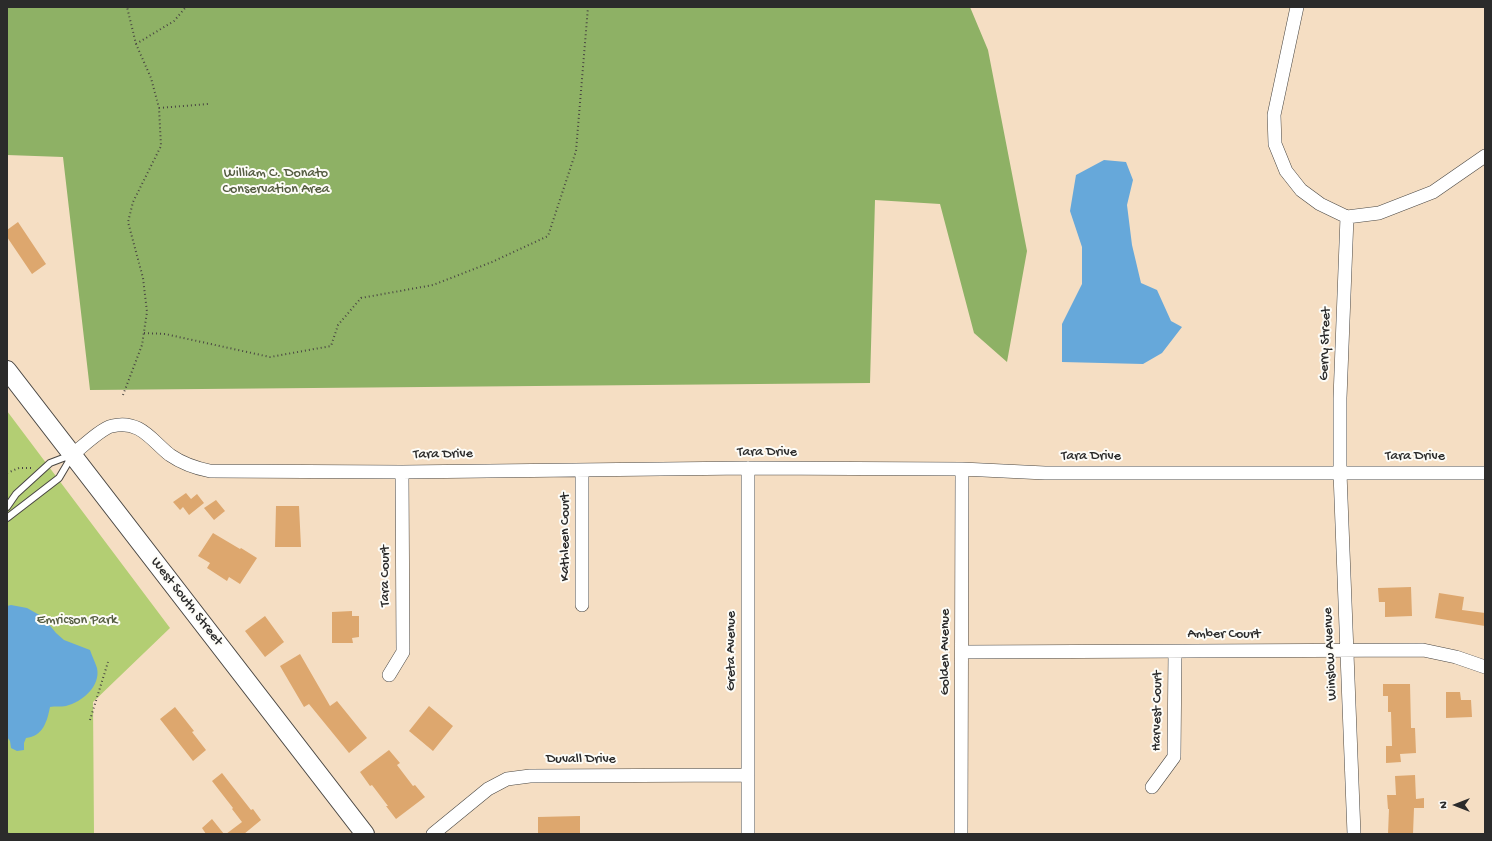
<!DOCTYPE html>
<html>
<head>
<meta charset="utf-8">
<style>
	body { margin:0 }
	#map { position:relative; width:1492px; height:841px; overflow:hidden; background:#f5dec3; font-family:"Gochi Hand",sans-serif }
	canvas { display:block }
	.frame { position:absolute; inset:0; border:8px solid #2b2b2b; pointer-events:none }
	.north { position:absolute; left:1436px; top:785px; width:40px; height:40px; -webkit-text-stroke:3px #fdfcf7; paint-order:stroke; rotate:270deg; font-size:11px; font-weight:700; line-height:16px; text-align:center; color:#2b2b2b }
	.north::after { content:''; display:block; margin:auto; width:14px; height:18px; background:#2b2b2b; clip-path:polygon(50% 0,100% 100%,50% 72%,0 100%) }
</style>
</head>
<body>
<div id="map">
<canvas width="1492" height="841"></canvas>
<div class="frame"></div>
<div class="north">N</div>
</div>
<script>
const context = document.querySelector('canvas').getContext('2d');
context.lineJoin = 'round';
function fillPath(path, color) { context.fillStyle = color; context.fill(path, 'evenodd'); }
function trace(path, color, width, dash) { context.strokeStyle = color; context.lineWidth = width; context.lineCap = dash ? 'butt' : 'round'; context.setLineDash(dash || []); context.stroke(path); }
function write(font, color, halo, rows, align = 'center') {
  context.font = font + ' "Gochi Hand",sans-serif'; context.lineWidth = 4; context.setLineDash([]); context.textBaseline = 'middle'; context.strokeStyle = halo; context.fillStyle = color; for (const [text, x, y, turn = 0] of rows) {
    context.save(); context.translate(x, y); context.rotate((+turn || 0) * Math.PI / 180); context.textAlign = isNaN(turn) ? turn : align; if (halo) context.strokeText(text, 0, 0); context.fillText(text, 0, 0); context.restore();
  }
}
const green = new Path2D(`
	M7,411L170,628L93,702L94,834H7Z`);
const forest = new Path2D(`
	M7,7H970L988,50L1027,251L1007,362L974,333L940,204L875,200L870,383L90,390L63,157L7,155Z`);
const water = new Path2D(`
	M1104,160L1126,162L1133,180L1127,205L1132,245L1141,283L1157,290L1171,321L1182,327L1162,353L1143,364L1062,362V324L1082,284V247L1070,211L1076,175Z
	M11,605L27,608L43,617L56,633L64,640L90,650C92,656 95,662 97,668C101,686 82,702 66,706C61,707 55,706 50,707C47,722 43,736 26,738L24,743V750L17,751L11,748L10,741L7,737V606Z`);
const building = new Path2D(`
	M18,222L46,264L32,274L7,237V230Z
	M186,493L191,499L197,494L204,503L189,515L183,507L180,510L173,502Z
	M216,500L225,511L214,520L204,508Z
	M276,506H299L301,547H275Z
	M213,533L240,549L241,548L257,558L240,584L229,577L227,581L207,568L210,563L198,556Z
	M1411,587L1412,616L1385,617V602H1379L1378,588Z
	M1439,593L1464,597L1462,610L1485,613V626L1435,618Z
	M352,611V616H359V637L352,638L353,643H332V612Z
	M265,616L284,642L265,657L245,631Z
	M300,654L330,706L337,701L367,738L349,753L309,704L304,707L280,666Z
	M1383,684H1410L1411,728H1415L1416,753L1400,754L1401,762L1386,763V746H1392L1391,712H1388V696H1383Z
	M1446,692H1460L1461,700H1471L1472,717L1446,718Z
	M429,706L453,726L433,751L409,731Z
	M175,707L194,731L192,732L206,750L193,761L160,719Z
	M389,750L400,763L397,765L413,786L415,785L425,797L396,819L386,806H388L372,785L370,786L360,772Z
	M222,773L251,810L253,809L261,820L244,834H226L242,822L232,809L233,808L212,781Z
	M1415,775L1416,799L1424,798V808H1414L1413,834H1388L1389,809H1388L1387,795H1396L1395,776Z
	M580,816V834H538V817Z
	M212,819L224,834H206L202,828Z`);
const path = new Path2D(`
	M136,44L174,21L186,7
	M159,108L208,104
	M144,333L165,334L270,357L331,346L338,325L361,298L433,285L492,262L548,236L576,151L588,7
	M123,395L142,345L147,312L143,278L128,222L133,202L161,146L159,108L151,78L136,44L127,7
	M7,473L19,468H33
	M90,720L108,662
	M7,832L8,834`);
const lane = new Path2D(`
	M7,507L16,494L50,463L71,455
	M7,518L59,478L72,456`);
const street = new Path2D(`
	M1297,7L1274,115L1275,144L1286,171L1301,190L1320,204L1347,217L1379,213L1433,192L1485,156
	M1347,217L1340,398V473L1354,834
	M72,455C82,447 102,428 112,426C140,419 152,441 170,455C183,464 195,468 210,471L402,472L748,468L962,469L1045,473H1485
	M582,470V605
	M962,652L1423,650L1456,657L1485,667
	M389,675L403,652L402,472
	M1152,787L1174,757L1175,652
	M433,834L488,789L507,779L530,776L748,775
	M748,834V468
	M961,834L962,469`);
const secondary = new Path2D(`
	M7,370L365,834`);
const parkNames = [
	["William C. Donato",276,174],
	["Conservation Area",276,190],
	["Emricson Park",77,621]
];
const streetNames = [
	["Gerry Street",1326,344,-88],
	["Tara Drive",767,453],
	["Tara Drive",443,455,-1],
	["Tara Drive",1091,457],
	["Tara Drive",1415,457],
	["Kathleen Court",566,537,-90],
	["Tara Court",386,576,-90],
	["West South Street",186,602,52],
	["Amber Court",1224,635],
	["Greta Avenue",732,651,-90],
	["Golden Avenue",946,652,-90],
	["Winslow Avenue",1331,654,-93],
	["Harvest Court",1158,711,-89],
	["Duvall Drive",581,760]
];
fillPath(green, '#b3ce73');
fillPath(forest, '#8eb165');
fillPath(water, '#66a8da');
fillPath(building, '#dda76e');
trace(lane, '#494642', 8);
trace(street, '#494642', 14);
trace(secondary, '#494642', 20);
trace(path, '#494642', 2, [1, 3]);
trace(lane, '#fff', 6);
trace(street, '#fff', 13);
trace(secondary, '#fff', 18);
write('14px', '#545c41', '#fdfcf7', parkNames);
write('14px', '#2b2b2b', '#fdfcf7', streetNames);
</script>
</body>
</html>
